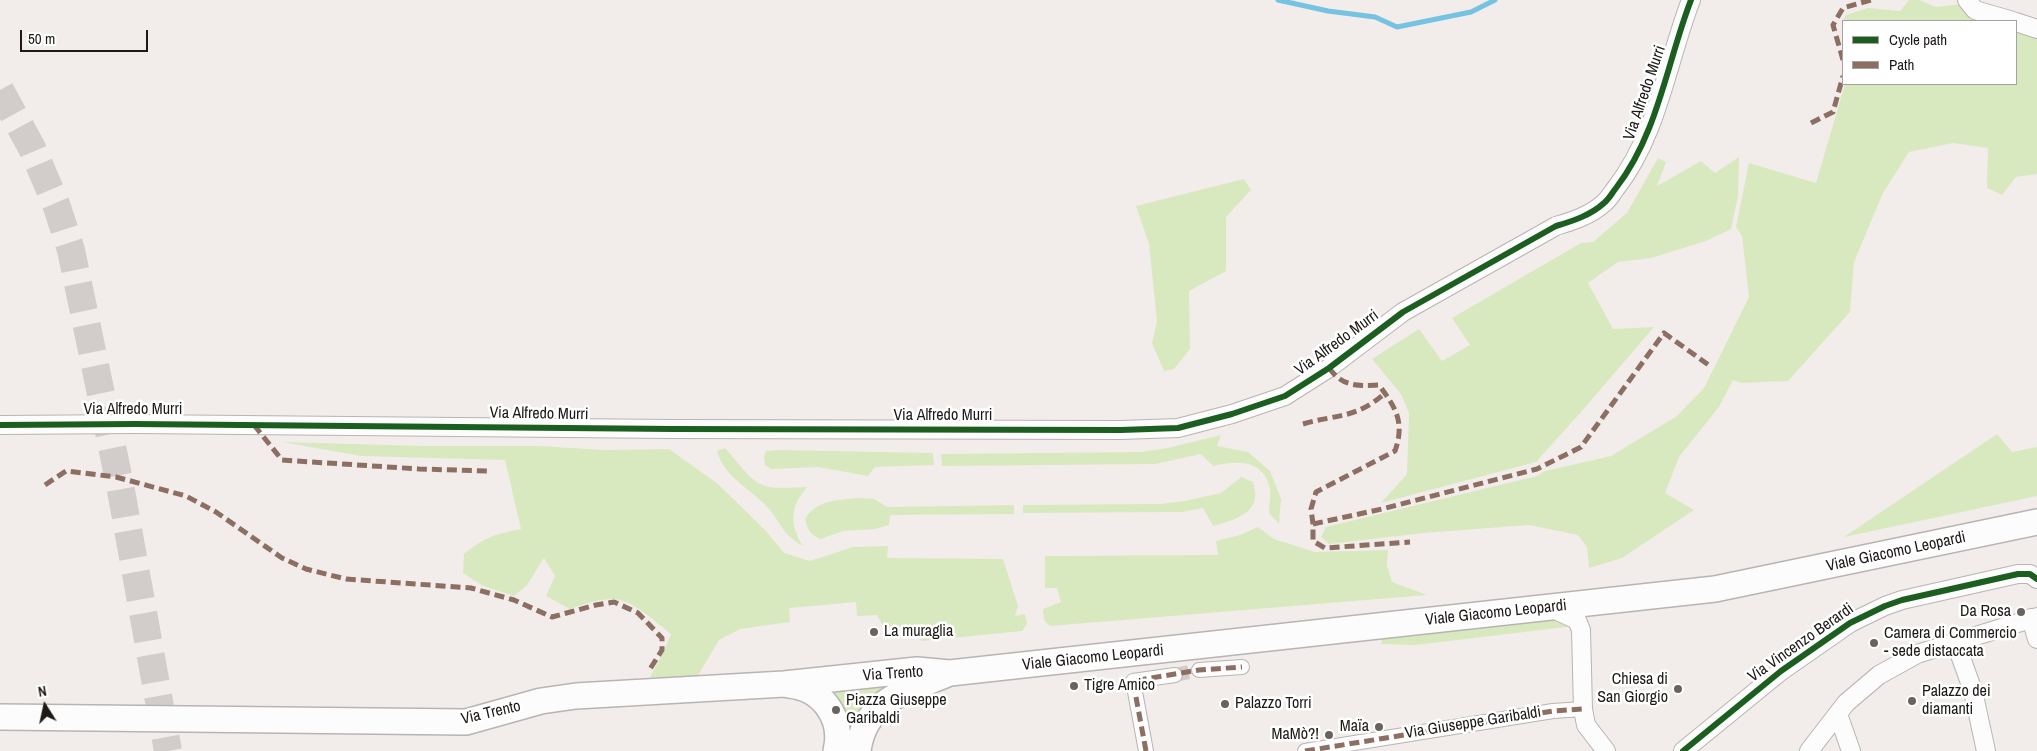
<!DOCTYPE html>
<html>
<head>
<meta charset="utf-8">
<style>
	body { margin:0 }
	#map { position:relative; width:2037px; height:751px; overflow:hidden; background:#f2edea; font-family:"Archivo Narrow",sans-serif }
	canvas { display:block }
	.legend { position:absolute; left:1842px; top:20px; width:175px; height:65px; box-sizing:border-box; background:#fff; border:1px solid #a5a3a2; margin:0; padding:6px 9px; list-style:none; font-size:15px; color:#1d1917 }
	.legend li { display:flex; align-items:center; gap:10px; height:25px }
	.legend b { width:25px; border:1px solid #a5a3a2 }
	.north { position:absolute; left:20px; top:681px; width:50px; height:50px; -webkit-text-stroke:4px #fff; paint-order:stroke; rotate:350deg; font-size:14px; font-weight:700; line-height:20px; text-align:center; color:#1d1917 }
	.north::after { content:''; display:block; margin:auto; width:18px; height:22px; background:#1d1917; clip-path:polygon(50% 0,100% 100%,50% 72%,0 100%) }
	.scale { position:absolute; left:20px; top:30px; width:128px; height:22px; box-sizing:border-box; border:2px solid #1d1917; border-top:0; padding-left:6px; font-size:15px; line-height:18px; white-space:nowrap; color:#1d1917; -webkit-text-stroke:4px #fff; paint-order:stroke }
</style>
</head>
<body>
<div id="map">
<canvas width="2037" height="751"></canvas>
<ul class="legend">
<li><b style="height:6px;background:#1b5e20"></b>Cycle path</li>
<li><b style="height:6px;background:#8d6e63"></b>Path</li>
</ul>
<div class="north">N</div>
<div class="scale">50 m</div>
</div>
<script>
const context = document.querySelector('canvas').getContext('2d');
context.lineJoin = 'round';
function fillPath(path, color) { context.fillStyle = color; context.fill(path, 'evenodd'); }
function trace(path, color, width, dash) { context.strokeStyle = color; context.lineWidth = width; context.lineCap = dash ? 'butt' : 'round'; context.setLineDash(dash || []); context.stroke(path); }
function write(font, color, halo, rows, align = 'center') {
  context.font = font + ' "Archivo Narrow",sans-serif'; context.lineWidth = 5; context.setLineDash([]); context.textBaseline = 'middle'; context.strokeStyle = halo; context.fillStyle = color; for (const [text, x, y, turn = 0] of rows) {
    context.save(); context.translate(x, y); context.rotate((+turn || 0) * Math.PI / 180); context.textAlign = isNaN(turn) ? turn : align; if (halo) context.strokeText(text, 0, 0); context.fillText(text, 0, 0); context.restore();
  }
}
const green = new Path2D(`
	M1909,0H1919L1936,7L1961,4L1995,21H1843L1846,15L1868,8L1900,11Z
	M2016,27L2037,34V174L2016,177L2002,195L1987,188L1988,148L1953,143L1909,152L1883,193L1854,262L1850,312L1788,381L1741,383L1733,380L1719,407L1679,457L1665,493L1694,510L1622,558L1589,568L1587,547L1578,535L1529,525L1424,533L1329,544L1321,537L1326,527L1537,476L1545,471L1611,456L1677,416L1704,388L1749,297L1742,236L1736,227L1749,163L1816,183L1845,84H2016Z
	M1739,157L1738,196L1731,229L1706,241L1651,258L1618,262L1588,283L1613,329L1654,327L1581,412L1536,462L1381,503L1407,474L1409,413L1401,394L1372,359L1419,329L1442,361L1470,345L1452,318L1581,243L1593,242L1627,213L1658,158L1666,162L1657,186L1701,161L1715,173Z
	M1244,179L1251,190L1226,217V271L1189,291L1190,349L1174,369L1164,371L1152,343L1157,321L1149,244L1136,206Z
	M1997,434L2012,452L2037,447V496L1844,537Z
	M1221,435L1217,446L1248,452L1270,471L1281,499L1279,524L1269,513C1269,505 1271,496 1270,489C1264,459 1237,460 1213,466L1201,454L1155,464L942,466L941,454L1141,452L1168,448Z
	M282,442L424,446H538L606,450L669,449L718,484L765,530L784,553L810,561L853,547L888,546L887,558L1003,559L1018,606L1015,616L1025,614L1027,624L1022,631L922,641L904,627L883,626L877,615L857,616L856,602L789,608L790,622L740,629L719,640L696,679L668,680L650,677L662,655L671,634C657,623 634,601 615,599C600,598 584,604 570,609L546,596L555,576L544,558L527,585L514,596L483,586L463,573L464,554C485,537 495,534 521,529L505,460L361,456Z
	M725,448C759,487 754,490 807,487C790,507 789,524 803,546C782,534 783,526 769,509C752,489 724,478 717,451Z
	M778,450L933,453L934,465L875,467L868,476L818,467L771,469L765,465L764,457L766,451Z
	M1241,477L1253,482C1254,487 1256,493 1255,498C1253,516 1227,522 1213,526L1203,508L1182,512L1023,513V505L1160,504L1185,501L1221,493Z
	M858,498L874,499L887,507L1014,505V514L890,515L889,525L875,529L843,531L821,539C810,535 808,530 805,519C816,500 838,500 858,498Z
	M1258,527L1274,539L1315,552L1388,550L1387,565L1392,582L1427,595L1050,626L1044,620L1043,609L1061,602L1057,588H1045V556L1218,555L1216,541L1240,535Z
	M1554,617L1575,626L1415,645L1381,644L1383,636Z
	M888,681L855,726L846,724L826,692Z`);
const stream = new Path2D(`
	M1278,0L1328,11L1375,17L1397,27L1471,12L1495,0`);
const pedestrianTunnel = new Path2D(`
	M1175,675L1199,670`);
const primaryTunnel = new Path2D(`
	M0,90L32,148L56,204L71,250L120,485L168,751`);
const pedestrian = new Path2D(`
	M1199,670L1242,667
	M1146,751L1133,681L1175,675
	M1305,751L1553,711L1583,709`);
const minor = new Path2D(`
	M1967,0L1975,10L2013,21
	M2016,22L2037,29
	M0,425L135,424L673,429L1121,430L1178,428L1232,414L1285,396L1329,368L1403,312L1556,226C1573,221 1591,215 1604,203C1609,199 1612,193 1616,188C1658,134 1667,62 1691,0
	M1551,608L1577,620L1581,630L1583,709L1586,725L1606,751
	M2031,618L2037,639
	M1955,641L1973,691L1986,751
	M1838,714L1851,751
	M1683,751L1781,671L1850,623L1885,606L1902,600L2018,574H2030L2037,579
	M1809,751L1846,703L1879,675L1917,654L2037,617`);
const secondary = new Path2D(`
	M789,685C822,688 844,718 836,751
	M0,717L466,722L541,701L576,696L784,684L917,670L950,673L1715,589L2037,522
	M858,751C864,701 905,691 945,675`);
const quiet = new Path2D(`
	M1843,60L1833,25L1843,8L1871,0
	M1811,123L1833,112L1843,76
	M1329,368C1343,387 1357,386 1379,385C1396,408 1405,422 1395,451L1316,492L1311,509L1313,524V541L1325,548L1410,542
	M1303,424C1337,414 1356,419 1385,393
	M254,425L282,460L419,469L489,471
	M45,485L66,471L116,477L186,496L216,512L282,558L306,569L346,579L471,588L514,600L552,617L596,605L614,602L638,613L662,638V650L650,669
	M1313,524L1382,509L1537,469L1581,447L1664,333L1710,366
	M1146,751L1133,681L1199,670L1242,667
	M1305,751L1553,711L1583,709`);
const cycleway = new Path2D(`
	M0,425L135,424L673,429L1121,430L1178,428L1232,414L1285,396L1329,368L1403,312L1556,226C1573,221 1591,215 1604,203C1609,199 1612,193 1616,188C1658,134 1667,62 1691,0
	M1683,751L1781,671L1850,623L1885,606L1902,600L2018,574H2030L2037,579`);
const markers = [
	[2021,612,5,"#686361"],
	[874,632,5,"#686361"],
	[1874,643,5,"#686361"],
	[1074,686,5,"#686361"],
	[1678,689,5,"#686361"],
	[1912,701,5,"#686361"],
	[1225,704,5,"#686361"],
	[836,710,5,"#686361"],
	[1379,727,5,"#686361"],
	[1329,735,5,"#686361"]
];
const streetNames = [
	["Via Alfredo Murri",1645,93,-71],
	["Via Alfredo Murri",1337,343,-36],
	["Via Alfredo Murri",133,410],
	["Via Alfredo Murri",539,414,1],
	["Via Alfredo Murri",943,416],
	["Viale Giacomo Leopardi",1896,552,-12],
	["Viale Giacomo Leopardi",1496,613,-6],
	["Via Vincenzo Berardi",1801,643,-35],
	["Viale Giacomo Leopardi",1093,658,-6],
	["Via Trento",893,674,-4],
	["Via Trento",491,713,-13],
	["Via Giuseppe Garibaldi",1473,723,-9]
];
const poiNames = [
	["Da Rosa",2011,612,"right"],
	["La muraglia",884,632],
	["Camera di Commercio",1884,634],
	["- sede distaccata",1884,652],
	["Chiesa di",1668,680,"right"],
	["San Giorgio",1668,698,"right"],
	["Tigre Amico",1084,686],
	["Palazzo dei",1922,692],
	["diamanti",1922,710],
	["Piazza Giuseppe",846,701],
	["Garibaldi",846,719],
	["Palazzo Torri",1235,704],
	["Maïa",1369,727,"right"],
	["MaMò?!",1319,735,"right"]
];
fillPath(green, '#d9e9bf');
trace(stream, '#75c2e2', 5);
trace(pedestrianTunnel, '#d2cdca', 14, [14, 7]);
trace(primaryTunnel, '#d2cdca', 28, [28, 14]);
trace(pedestrian, '#b8b4b2', 16);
trace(minor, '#b8b4b2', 20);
trace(secondary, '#b8b4b2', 28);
trace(pedestrian, '#fdfcfc', 14);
trace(minor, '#fdfcfc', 18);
trace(secondary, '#fdfcfc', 25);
trace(quiet, '#8d6e63', 5, [10, 5]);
trace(cycleway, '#1b5e20', 6);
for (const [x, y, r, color] of markers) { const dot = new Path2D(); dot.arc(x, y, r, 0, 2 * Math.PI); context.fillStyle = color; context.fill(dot); trace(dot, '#fff', 2); }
write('16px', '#1d1917', '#fff', streetNames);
write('16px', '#1d1917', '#fff', poiNames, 'left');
</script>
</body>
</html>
